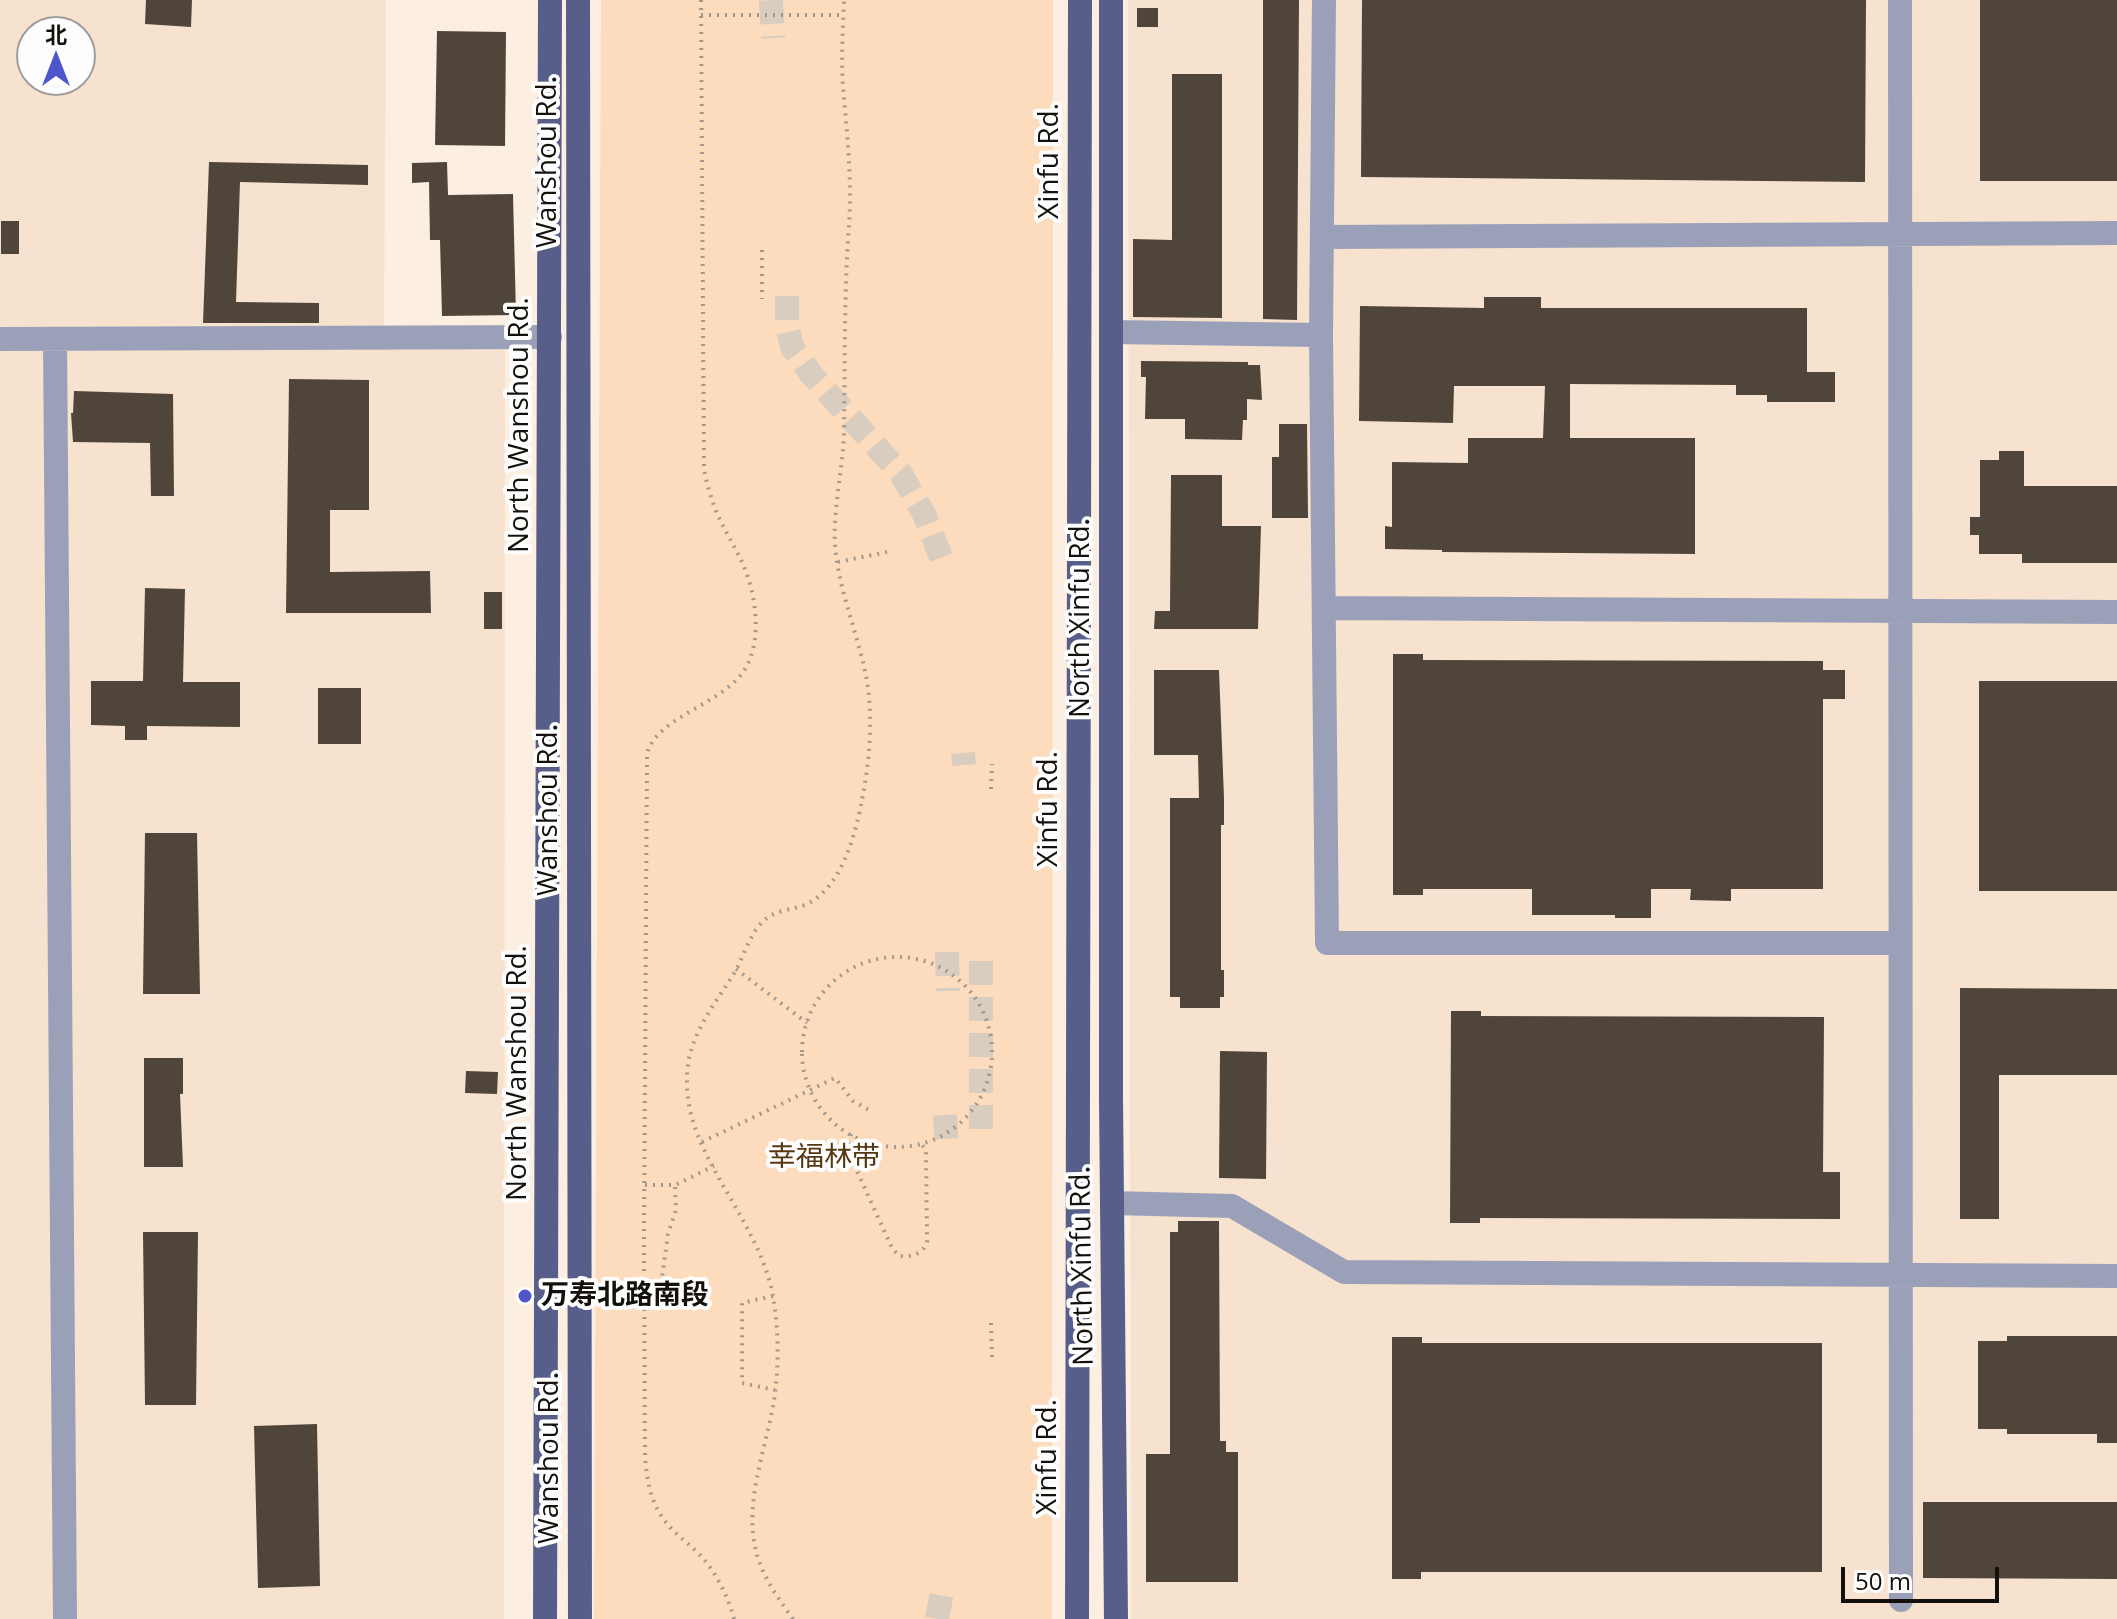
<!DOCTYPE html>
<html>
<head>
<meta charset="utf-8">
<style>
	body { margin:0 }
	#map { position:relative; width:2117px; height:1619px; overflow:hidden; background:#fceee0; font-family:"Open Sans","Noto Sans SC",sans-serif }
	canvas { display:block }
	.north { position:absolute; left:16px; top:16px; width:80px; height:80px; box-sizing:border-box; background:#fdfdfd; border:2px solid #a09e9c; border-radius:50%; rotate:0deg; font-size:22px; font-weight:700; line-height:32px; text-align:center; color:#14100b }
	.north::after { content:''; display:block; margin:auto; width:28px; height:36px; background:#4e56cc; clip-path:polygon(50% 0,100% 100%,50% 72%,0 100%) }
	.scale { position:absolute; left:1841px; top:1567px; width:158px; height:36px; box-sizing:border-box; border:4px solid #14100b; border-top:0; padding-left:10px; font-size:24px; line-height:28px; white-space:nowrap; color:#14100b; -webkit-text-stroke:6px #fdfdfd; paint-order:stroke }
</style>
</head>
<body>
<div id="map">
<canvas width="2117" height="1619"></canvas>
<div class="north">北</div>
<div class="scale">50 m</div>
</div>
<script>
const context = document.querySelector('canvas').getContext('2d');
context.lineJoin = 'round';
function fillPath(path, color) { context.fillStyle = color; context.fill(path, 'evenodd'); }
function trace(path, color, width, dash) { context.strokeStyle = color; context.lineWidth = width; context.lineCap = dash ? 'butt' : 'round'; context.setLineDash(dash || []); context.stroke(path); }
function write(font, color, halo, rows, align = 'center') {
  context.font = font + ' "Open Sans","Noto Sans SC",sans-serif'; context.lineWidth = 8; context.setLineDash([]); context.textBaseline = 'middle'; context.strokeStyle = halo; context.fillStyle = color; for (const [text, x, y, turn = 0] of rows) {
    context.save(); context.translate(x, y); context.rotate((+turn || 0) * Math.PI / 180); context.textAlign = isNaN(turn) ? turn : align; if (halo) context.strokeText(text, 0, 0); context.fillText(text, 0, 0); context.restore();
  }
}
const built = new Path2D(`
	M0,0H386L384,332L505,333L504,1619H0ZM32,32H80V80H32Z
	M1128,0H2117V1619H1131Z`);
const green = new Path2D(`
	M601,0H1053L1052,1619H594Z`);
const building = new Path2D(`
	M146,0H192L191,27L145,24Z
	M1263,0H1299L1297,320L1263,319Z
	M1362,0H1866L1865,182L1361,177Z
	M1980,0H2117V181H1980Z
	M1137,8H1158V27H1137Z
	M437,31L506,32L505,146L435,145Z
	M1172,74H1222V318L1133,317V239L1172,240Z
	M209,162L368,165V185L240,182L236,302L319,303V323H203Z
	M447,162L448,195L513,194L516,315L442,316L440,240H430L429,182L412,183V163Z
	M1,221H19V254H1Z
	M1484,297H1541V308H1807V372H1835V402H1767V395H1736V385L1570,384V438H1695V554L1442,552V550L1385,549V526L1392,527V462L1468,463V438H1543L1545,386H1454L1453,423L1359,421L1360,306L1484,308Z
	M1141,361L1248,362V365H1260L1262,400L1247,399V420H1243L1242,440L1185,439V419H1145L1146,377H1141Z
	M289,379L369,380V510H330V572L430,571L431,613H286Z
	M74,391L173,394L174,496H151L150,443L73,442L71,413H73Z
	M1279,424H1307L1308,518H1272V457H1279Z
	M1999,451H2024V486H2117V563H2022V554H1979V535H1970V517H1980V460H1999Z
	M1171,475H1222V526H1261L1258,629H1154L1155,611H1170Z
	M145,588L185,589L183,682H240V727L147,726V740H125V726L91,725V681H143Z
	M484,592H502V629H484Z
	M1393,654H1423V660L1823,661V670H1845V699H1823V889H1731V901L1690,900L1691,889H1651V918H1615V915H1532V889H1423V895H1393Z
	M1154,670H1219L1224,798V825H1221V970H1224V997H1220V1008H1180V997H1170V798H1199L1198,755H1154Z
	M1979,681H2117V891H1979Z
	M318,688H361V744H318Z
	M145,833H197L200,994H143Z
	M1960,988L2117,989V1075H1999V1219H1960Z
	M1451,1011H1481V1016L1824,1017L1823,1172H1840V1219L1480,1218V1223H1450Z
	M1220,1051L1267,1052L1266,1179L1219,1178Z
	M144,1058H183V1094H180L183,1167H144Z
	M466,1071L498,1072L497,1094L465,1093Z
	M1178,1221H1219L1220,1441H1226V1452H1238V1582H1146V1454H1170V1232H1178Z
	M143,1232H198L196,1405H145Z
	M2007,1336H2117V1443H2097V1434H2007V1429H1978V1341H2007Z
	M1392,1337H1422V1343H1822V1572H1421V1579H1392Z
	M317,1424L320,1586L258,1588L254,1426Z
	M1923,1502H2117V1579L1923,1578Z`);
const minorTunnel = new Path2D(`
	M771,0L773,38
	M787,296V325L792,347L811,374L901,474L924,514L945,567
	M963,753L964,765
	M947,952L948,991
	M981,961V1140
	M945,1115L947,1151
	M937,1619L943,1586`);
const path = new Path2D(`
	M701,0L704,470C707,484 711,498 716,511C723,528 733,543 741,560C756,591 764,642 743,672C720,705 659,716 647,753L644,1238L645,1457C647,1479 650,1499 662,1517C672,1532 686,1541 698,1553C715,1570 728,1596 734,1619
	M701,15H842
	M762,250V299
	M838,562L887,552
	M991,789L992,764
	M802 1052a95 95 0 1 1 190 0a95 95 0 1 1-190 0Z
	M736,969L807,1023
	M851,1134L848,1144L851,1158L892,1248L899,1256C911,1257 922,1255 927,1242L926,1150L922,1145
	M702,1142L835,1078L853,1101L871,1111
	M645,1185H675L714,1166
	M645,1291L662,1278L668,1234L676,1210L675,1185
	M773,1296L742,1303V1383L775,1390
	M991,1323L992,1357
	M793,1619C778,1598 762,1576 756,1551C744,1504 765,1451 773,1406C779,1373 779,1335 774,1302C763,1222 684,1156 687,1079C687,1064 690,1050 696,1037C706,1013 723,992 736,970C745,953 751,930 767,918C779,909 794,910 807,904C842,887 855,835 862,800C870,760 874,711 865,671C856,629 838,587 835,545C833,507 843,470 844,432C845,363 844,294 849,225C852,179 847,132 843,87C841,58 843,29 844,0`);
const minor = new Path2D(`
	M1900,0L1901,1600
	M1322,237L2117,233
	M1111,332L1321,335L1324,0
	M1321,335L1327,943H1900
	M0,339L550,337
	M55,339L65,1619
	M1324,608L2117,612
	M1112,1203L1232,1206L1344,1272L2117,1276`);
const major = new Path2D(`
	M578,0L580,1619
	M1111,0V1098L1116,1619
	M545,1619L550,0
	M1077,1619L1080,0`);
const markers = [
	[525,1296,8,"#4e56cc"]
];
const streetNames = [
	["Xinfu Rd.",1050,161,-90],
	["Wanshou Rd.",548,162,-90],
	["North Wanshou Rd.",520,425,-90],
	["North Xinfu Rd.",1081,618,-90],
	["Xinfu Rd.",1049,809,-90],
	["Wanshou Rd.",549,810,-90],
	["North Wanshou Rd.",518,1073,-90],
	["North Xinfu Rd.",1083,1266,-91],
	["Xinfu Rd.",1048,1457,-90],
	["Wanshou Rd.",550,1458,-90]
];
const parkNames = [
	["幸福林带",824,1158]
];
const poiNames = [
	["万寿北路南段",541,1296]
];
fillPath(built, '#f6e2ce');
fillPath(green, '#fcdcbc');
fillPath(building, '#50453a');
trace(minorTunnel, '#d9cdc0', 24, [24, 12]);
trace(path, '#a1978d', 4, [2, 6]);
trace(minor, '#9ba0b9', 24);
trace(major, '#565e89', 24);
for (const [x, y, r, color] of markers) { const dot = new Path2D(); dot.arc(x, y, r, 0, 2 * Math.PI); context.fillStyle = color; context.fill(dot); trace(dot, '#fdfdfd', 3); }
write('28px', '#14100b', '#fdfdfd', streetNames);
write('28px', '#563713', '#fdfdfd', parkNames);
write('bold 28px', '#14100b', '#fdfdfd', poiNames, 'left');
</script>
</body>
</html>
